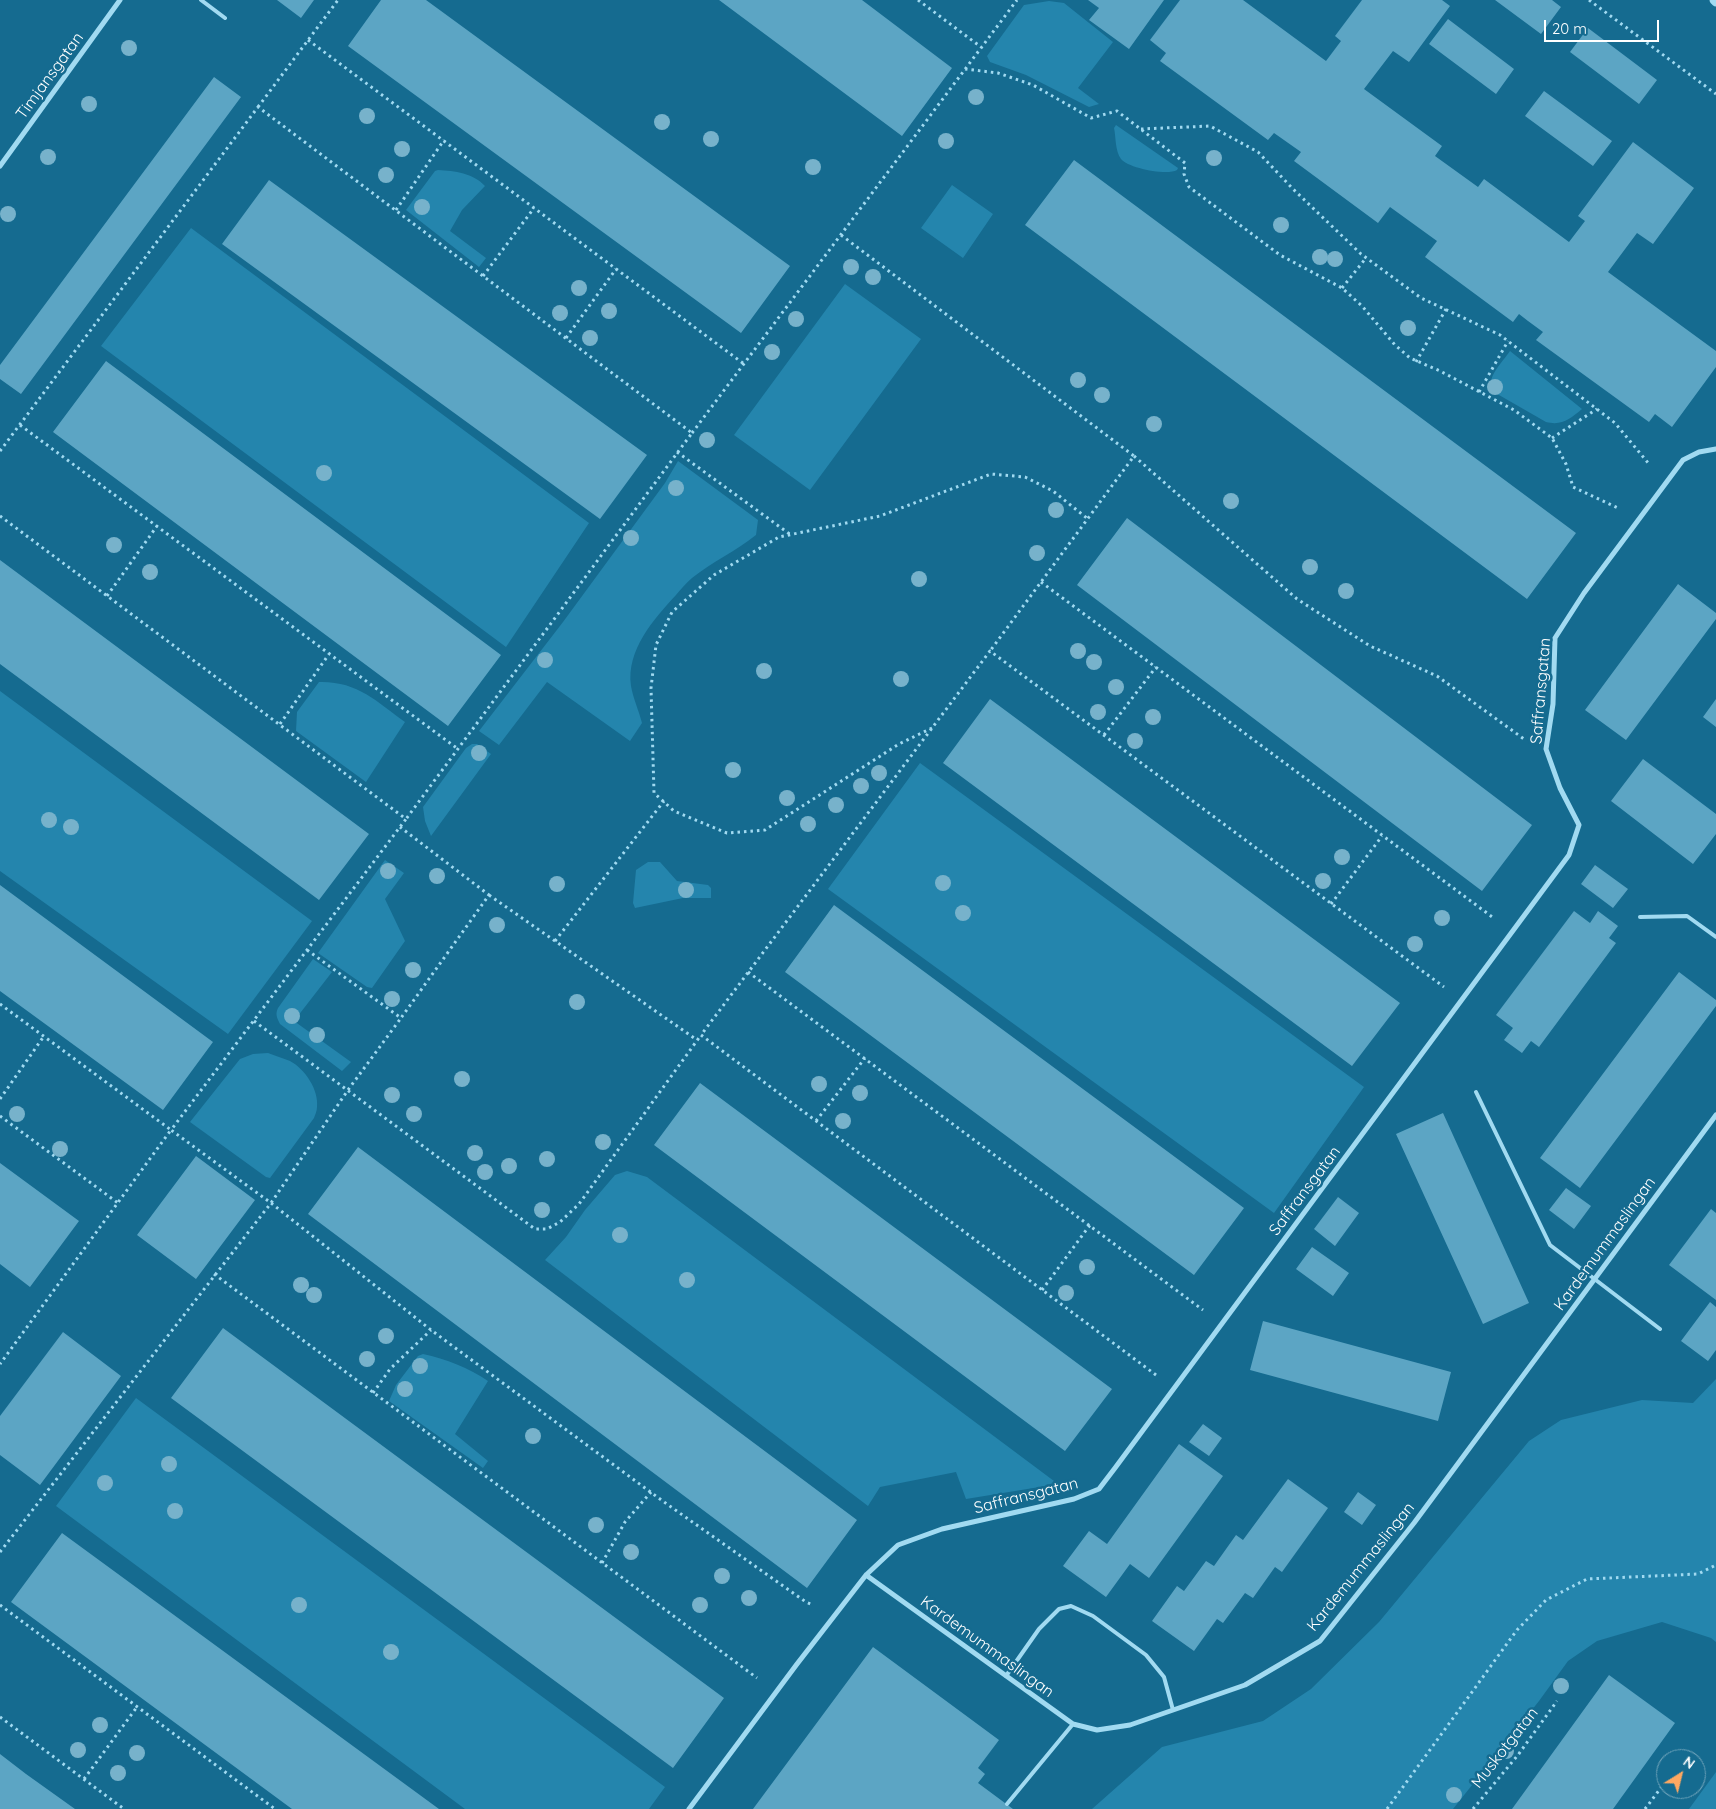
<!DOCTYPE html>
<html>
<head>
<meta charset="utf-8">
<style>
	body { margin:0 }
	#map { position:relative; width:1716px; height:1809px; overflow:hidden; background:#156b90; font-family:Quicksand,sans-serif }
	canvas { display:block }
	.north { position:absolute; left:1656px; top:1749px; width:50px; height:50px; box-sizing:border-box; background:#156b90; border:1px solid #73a6bc; border-radius:50%; rotate:36deg; font-size:14px; font-weight:700; line-height:20px; text-align:center; color:#fff }
	.north::after { content:''; display:block; margin:auto; width:18px; height:22px; background:#ffa861; clip-path:polygon(50% 0,100% 100%,50% 72%,0 100%) }
	.scale { position:absolute; left:1544px; top:20px; width:115px; height:22px; box-sizing:border-box; border:2px solid #fff; border-top:0; padding-left:6px; font-size:15px; line-height:18px; white-space:nowrap; color:#fff; -webkit-text-stroke:4px #156b90; paint-order:stroke }
</style>
</head>
<body>
<div id="map">
<canvas width="1716" height="1809"></canvas>
<div class="north">N</div>
<div class="scale">20 m</div>
</div>
<script>
const context = document.querySelector('canvas').getContext('2d');
context.lineJoin = 'round';
function fillPath(path, color) { context.fillStyle = color; context.fill(path, 'evenodd'); }
function trace(path, color, width, dash) { context.strokeStyle = color; context.lineWidth = width; context.lineCap = dash ? 'butt' : 'round'; context.setLineDash(dash || []); context.stroke(path); }
function write(font, color, halo, rows, align = 'center') {
  context.font = font + ' Quicksand,sans-serif'; context.lineWidth = 5; context.setLineDash([]); context.textBaseline = 'middle'; context.strokeStyle = halo; context.fillStyle = color; for (const [text, x, y, turn = 0] of rows) {
    context.save(); context.translate(x, y); context.rotate((+turn || 0) * Math.PI / 180); context.textAlign = isNaN(turn) ? turn : align; if (halo) context.strokeText(text, 0, 0); context.fillText(text, 0, 0); context.restore();
  }
}
const green = new Path2D(`
	M1049,1L1064,3L1113,42L1078,88L1099,104L1089,107L1026,75L990,62L987,56L1024,5Z
	M1116,125L1178,168L1177,170C1167,176 1128,168 1121,159C1115,151 1116,137 1114,128Z
	M438,170C455,171 473,173 485,186L462,210L450,231L486,258L479,267L406,210L435,171Z
	M952,185L993,214L963,258L921,228Z
	M191,228L589,523L506,647L101,346Z
	M845,284L921,339L810,490L734,435Z
	M1510,351L1582,409C1570,419 1562,426 1546,422L1492,391C1486,377 1502,363 1510,351Z
	M678,461L758,520L756,535C736,551 712,562 692,578C686,583 681,589 676,595C654,619 626,650 631,686C633,698 639,711 642,723L630,741L547,682L499,745L479,731L563,622L665,483Z
	M319,682C357,681 376,701 405,722L366,782L296,731L297,712Z
	M0,691L312,921L228,1034L0,871Z
	M472,744H477L491,754L431,836L425,821L423,807L466,748Z
	M920,763L1364,1087L1274,1213L828,889Z
	M385,860L404,873L385,899L405,941L372,988L367,987L318,953Z
	M648,862H660L677,881L708,885L711,888V898H683L635,908L633,903L636,870Z
	M313,959L332,972L294,1021L351,1062L342,1071L280,1024C277,1018 275,1014 278,1008Z
	M268,1053C275,1056 283,1058 290,1061C305,1069 319,1090 317,1107C317,1111 315,1115 314,1118L270,1178L266,1177L190,1122L240,1059L253,1054Z
	M627,1171L647,1177L1058,1484L966,1499L956,1472L880,1487L868,1506L545,1260L566,1237L585,1210L615,1175Z
	M423,1354C446,1359 469,1368 488,1381L455,1434L488,1461L483,1468L389,1401L396,1385L418,1356Z
	M1716,1379V1642L1711,1638L1662,1622L1597,1641L1568,1661L1539,1701L1453,1809H1092L1162,1747L1263,1721L1311,1689L1379,1622L1529,1441L1561,1420L1642,1400L1693,1403Z
	M136,1398L665,1787L649,1809H465L56,1506Z
	M1716,1772V1809H1689Z`);
const building = new Path2D(`
	M277,0H314L301,18Z
	M381,0H426L790,266L741,333L348,46Z
	M719,0H862L952,68L902,136Z
	M1088,0H1164L1129,49L1089,20L1099,8Z
	M1180,0H1243L1326,61L1341,41L1335,36L1362,0H1442L1450,6L1409,62L1393,51L1364,89L1442,146L1435,156L1478,187L1484,179L1569,242L1585,221L1578,216L1633,142L1694,188L1653,244L1637,233L1608,272L1716,351V367L1672,427L1655,414L1649,422L1536,340L1543,332L1528,321L1519,314L1513,322L1425,257L1437,241L1390,207L1378,223L1294,161L1301,152L1274,133L1268,140L1160,61L1166,53L1150,40Z
	M1495,0H1552L1561,7L1541,34Z
	M1448,19L1514,69L1496,94L1429,44Z
	M1588,28L1657,80L1639,104L1570,52Z
	M214,77L241,97L21,394L0,379V365Z
	M1544,91L1612,141L1593,166L1525,116Z
	M1074,160L1576,533L1527,599L1025,225Z
	M269,180L647,455L600,519L222,244Z
	M106,361L501,655L448,726L53,432Z
	M1127,518L1532,825L1482,891L1077,585Z
	M0,560L369,834L319,900L0,664Z
	M1678,584L1716,613V619L1626,740L1585,710Z
	M990,699L1400,1003L1352,1066L943,763Z
	M1716,699V727L1703,717Z
	M1643,759L1716,814V834L1693,864L1611,801Z
	M1595,865L1628,889L1613,908L1581,884Z
	M0,885L213,1042L163,1110L0,991Z
	M834,905L1244,1208L1194,1275L785,972Z
	M1574,911L1590,923L1598,911L1618,926L1609,938L1616,943L1539,1047L1531,1041L1522,1053L1504,1040L1513,1028L1496,1015Z
	M1679,972L1716,1000V1006L1580,1188L1540,1158Z
	M700,1083L1112,1389L1065,1451L654,1145Z
	M1443,1113L1529,1303L1483,1324L1396,1134Z
	M358,1147L857,1520L807,1588L308,1214Z
	M196,1156L255,1200L196,1279L137,1235Z
	M0,1163L79,1221L30,1287L0,1264Z
	M1566,1188L1591,1206L1574,1229L1549,1210Z
	M1338,1197L1359,1213L1335,1246L1314,1229Z
	M1711,1209L1716,1213V1300L1669,1265Z
	M1312,1247L1349,1273L1333,1296L1296,1269Z
	M1710,1302L1716,1307V1350L1708,1361L1681,1341Z
	M1263,1321L1451,1372L1438,1421L1250,1370Z
	M223,1328L724,1698L673,1768L171,1398Z
	M63,1332L121,1376L40,1485L0,1455V1416Z
	M1203,1424L1222,1438L1209,1456L1189,1442Z
	M1179,1444L1223,1476L1149,1578L1130,1564L1106,1597L1063,1566L1089,1531L1107,1544Z
	M1288,1479L1328,1508L1282,1572L1275,1567L1253,1598L1245,1593L1223,1623L1217,1619L1194,1651L1152,1621L1177,1586L1184,1591L1206,1561L1214,1566L1236,1535L1243,1540Z
	M1358,1492L1376,1505L1362,1525L1344,1512Z
	M62,1533L439,1809H292L212,1750L11,1602Z
	M873,1647L999,1740L978,1768L985,1774L978,1783L1013,1809H753Z
	M1609,1675L1675,1723L1613,1809H1512Z
	M0,1754L26,1774L75,1809H0Z`);
const path = new Path2D(`
	M918,0L981,47
	M1589,0L1716,94
	M308,40L744,364
	M965,69L998,73L1033,85L1091,118L1117,111L1185,163L1184,174L1189,187L1280,255L1342,288L1362,306L1395,345L1410,358L1440,371L1514,410L1552,438L1566,464L1573,487L1618,508
	M258,107L338,0
	M1141,129L1210,126L1258,152L1292,188L1361,254L1421,298L1500,335L1615,423L1649,464V466
	M396,210L444,140
	M841,235L1134,456L990,651
	M483,276L534,208
	M1342,288L1366,258
	M566,338L616,269
	M1416,362L1446,309
	M1479,392L1508,341
	M20,425L458,749
	M692,433L1017,0
	M1552,438L1597,409
	M0,451L258,107L692,433L406,819
	M677,452L791,535
	M1134,456L1297,599L1370,646L1437,676L1524,739
	M0,516L406,819L171,1130L271,1203L348,1090L401,1018
	M1041,582L1495,919
	M107,596L157,526
	M280,724L329,654
	M932,728L899,744L765,830L727,833L674,811L654,793L651,688L656,645L672,612L714,575L779,537L880,516L991,474L1025,477L1053,491L1088,519
	M1104,735L1156,667
	M489,895L697,1040
	M1331,904L1382,836
	M555,941L664,801
	M307,950L401,1018L489,895L400,827
	M748,972L1203,1310
	M0,1004L171,1130L0,1364
	M254,1021L535,1229H547L560,1222L579,1204L701,1035
	M0,1099L44,1036
	M0,1116L118,1203
	M816,1121L865,1058
	M214,1274L757,1678
	M1042,1290L1090,1225
	M1156,1375L701,1035L990,651L1444,987
	M373,1393L390,1369L431,1330
	M0,1552L271,1203L431,1330L664,1502L806,1602L813,1605
	M602,1563L625,1522L651,1492
	M0,1605L275,1809
	M0,1717L124,1809
	M1682,1759L1684,1756
	M84,1779L137,1707
	M1387,1809L1517,1630L1546,1600L1587,1579L1698,1574L1716,1565
	M1473,1809L1518,1755L1557,1701
	M1645,1809L1666,1781`);
const service = new Path2D(`
	M201,0L225,18
	M1640,917L1687,916L1716,937
	M1476,1092L1550,1245L1660,1329
	M1006,1676L1039,1629L1059,1609L1071,1606L1093,1616L1146,1655L1164,1677L1173,1710
	M1007,1804L1073,1724`);
const minor = new Path2D(`
	M0,166L120,0
	M866,1575L1073,1724L1097,1730L1130,1725L1245,1685L1320,1641L1414,1523L1716,1115
	M689,1809L797,1664L866,1575L898,1545L942,1529L1074,1499L1099,1489L1115,1468L1569,855L1579,825L1560,788L1546,749L1553,704L1555,638L1584,593L1683,460L1699,452L1716,449`);
const tertiary = new Path2D(`
	M1714,0L1716,2`);
const trees = [
	[129,48],
	[976,97],
	[89,104],
	[367,116],
	[662,122],
	[711,139],
	[946,141],
	[402,149],
	[48,157],
	[1214,158],
	[813,167],
	[386,175],
	[422,207],
	[8,214],
	[1281,225],
	[1320,257],
	[1335,259],
	[851,267],
	[873,277],
	[579,288],
	[609,311],
	[560,313],
	[796,319],
	[1408,328],
	[590,338],
	[772,352],
	[1078,380],
	[1495,387],
	[1102,395],
	[1154,424],
	[707,440],
	[324,473],
	[676,488],
	[1231,501],
	[1056,510],
	[631,538],
	[114,545],
	[1037,553],
	[1310,567],
	[150,572],
	[919,579],
	[1346,591],
	[1078,651],
	[545,660],
	[1094,662],
	[764,671],
	[901,679],
	[1116,687],
	[1098,712],
	[1153,717],
	[1135,741],
	[479,753],
	[733,770],
	[879,773],
	[861,786],
	[787,798],
	[836,805],
	[49,820],
	[808,824],
	[71,827],
	[1342,857],
	[388,871],
	[437,876],
	[1323,881],
	[943,883],
	[557,884],
	[686,890],
	[963,913],
	[1442,918],
	[497,925],
	[1415,944],
	[413,970],
	[392,999],
	[577,1002],
	[292,1016],
	[317,1035],
	[462,1079],
	[819,1084],
	[860,1093],
	[392,1095],
	[17,1114],
	[414,1114],
	[843,1121],
	[603,1142],
	[60,1149],
	[475,1153],
	[547,1159],
	[509,1166],
	[485,1172],
	[542,1210],
	[620,1235],
	[1087,1267],
	[687,1280],
	[301,1285],
	[1066,1293],
	[314,1295],
	[386,1336],
	[367,1359],
	[420,1366],
	[405,1389],
	[533,1436],
	[169,1464],
	[105,1483],
	[175,1511],
	[596,1525],
	[631,1552],
	[722,1576],
	[749,1598],
	[299,1605],
	[700,1605],
	[391,1652],
	[1561,1686],
	[100,1725],
	[78,1750],
	[1506,1751],
	[137,1753],
	[118,1773],
	[1454,1795]
];
const streetNames = [
	["Timjansgatan",50,76,-54],
	["Saffransgatan",1541,691,-85],
	["Saffransgatan",1305,1191,-53],
	["Kardemummaslingan",1605,1244,-54],
	["Saffransgatan",1026,1496,-14],
	["Kardemummaslingan",1361,1567,-51],
	["Kardemummaslingan",987,1647,36],
	["Muskotgatan",1505,1748,-52]
];
fillPath(green, '#2485ad');
fillPath(building, '#5ca5c4');
trace(path, '#a1daf1', 3, [2.5, 4]);
trace(service, '#a1daf1', 4);
trace(minor, '#a1daf1', 5);
trace(tertiary, '#a1daf1', 9);
context.fillStyle = '#77b2cb';
for (const [x, y] of trees) { context.beginPath(); context.arc(x, y, 8, 0, 2 * Math.PI); context.fill(); }
write('16px', '#fff', '#156b90', streetNames);
</script>
</body>
</html>
